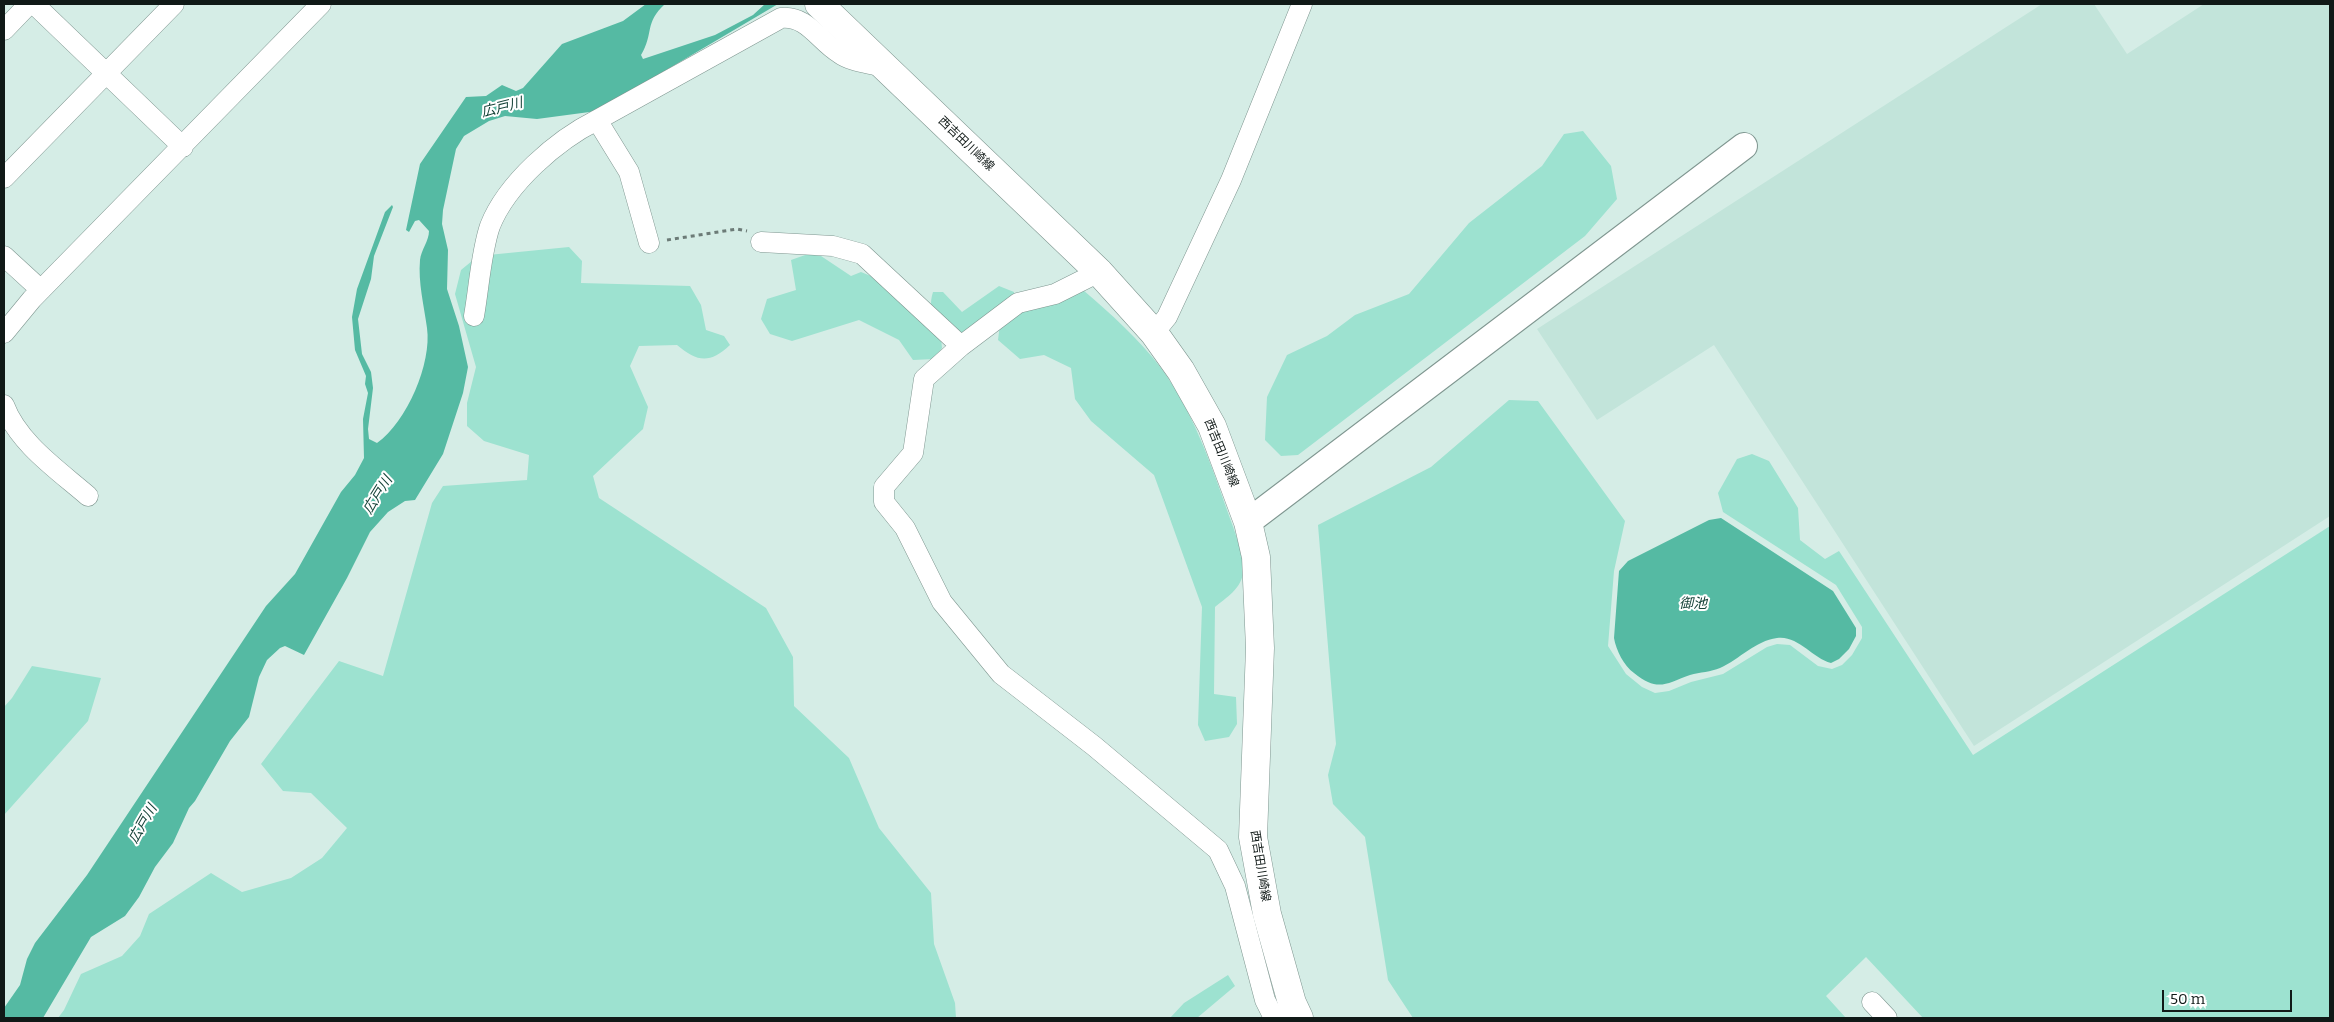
<!DOCTYPE html>
<html>
<head>
<meta charset="utf-8">
<style>
	body { margin:0 }
	#map { position:relative; width:2334px; height:1022px; overflow:hidden; background:#d5ede6; font-family:Bitter,serif }
	canvas { display:block }
	.frame { position:absolute; inset:0; border:5px solid #101917; pointer-events:none }
	.scale { position:absolute; left:2162px; top:990px; width:130px; height:22px; box-sizing:border-box; border:2px solid #101917; border-top:0; padding-left:6px; font-size:15px; line-height:18px; white-space:nowrap; color:#101917; -webkit-text-stroke:4px #fff; paint-order:stroke }
</style>
</head>
<body>
<div id="map">
<canvas width="2334" height="1022"></canvas>
<div class="frame"></div>
<div class="scale">50 m</div>
</div>
<script>
const context = document.querySelector('canvas').getContext('2d');
context.lineJoin = 'round';
function fillPath(path, color) { context.fillStyle = color; context.fill(path, 'evenodd'); }
function trace(path, color, width, dash) { context.strokeStyle = color; context.lineWidth = width; context.lineCap = dash ? 'butt' : 'round'; context.setLineDash(dash || []); context.stroke(path); }
function write(font, color, halo, rows, align = 'center') {
  context.font = font + ' Bitter,"Noto Sans JP",serif'; context.lineWidth = 4; context.setLineDash([]); context.textBaseline = 'middle'; context.strokeStyle = halo; context.fillStyle = color; for (const [text, x, y, turn = 0] of rows) {
    context.save(); context.translate(x, y); context.rotate((+turn || 0) * Math.PI / 180); context.textAlign = isNaN(turn) ? turn : align; if (halo) context.strokeText(text, 0, 0); context.fillText(text, 0, 0); context.restore();
  }
}
const built = new Path2D(`
	M2042,4H2094L2127,54L2204,4H2330V516L1974,746L1714,345L1597,420L1537,329Z`);
const green = new Path2D(`
	M1583,131L1611,166L1617,199L1585,236L1298,455L1281,456L1265,440L1267,397L1287,355L1327,336L1355,315L1409,294L1469,223L1542,166L1564,134Z
	M569,247L582,261L581,283L690,286L701,305L706,330L724,336L730,345C710,364 697,362 677,345L639,346L630,366L648,407L643,429L593,476L599,498L766,608L793,657L794,706L849,758L879,828L931,893L934,944L955,1003L956,1018H58L64,1010L81,974L122,956L140,936L149,914L211,873L242,892L291,878L322,858L347,828L311,793L283,791L261,764L339,661L383,676L432,503L443,486L527,480L529,455L484,441L467,426V403L476,367L455,294L461,270L478,256Z
	M808,254L821,256L851,276L861,272L878,279L941,338L942,348L934,359L913,360L899,340L859,320L792,341L770,334L761,319L767,299L796,290L791,260Z
	M999,286L1014,292L1013,301L969,334L954,333C939,320 926,314 933,292H943L962,312Z
	M1083,290C1111,314 1139,339 1161,368C1192,410 1210,461 1227,510C1233,527 1244,554 1243,572C1242,588 1226,598 1215,607L1214,694L1236,697L1237,724L1229,737L1205,741L1198,725L1202,607L1154,475L1091,421L1075,399L1071,368L1044,355L1020,359L998,340L1000,324L1019,310Z
	M1509,400L1538,401L1625,521L1614,571L1608,646L1626,674L1642,687L1655,693L1669,691L1691,682L1723,674L1767,647L1777,644L1790,645L1818,666L1832,669L1842,665L1852,655L1862,638V627L1836,585L1723,512L1718,493L1737,459L1752,454L1769,461L1798,508L1800,540L1825,559L1839,551L1973,755L2330,526V1018H1923L1866,957L1826,996L1846,1018H1413L1388,980L1365,837L1333,804L1328,775L1336,744L1318,525L1431,467Z
	M32,666L101,678L88,721L4,815V707L12,698Z
	M1228,975L1235,986L1197,1018H1170L1184,1003Z`);
const water = new Path2D(`
	M646,4H665C644,23 654,34 641,55L643,59L715,35L753,15L765,4H778L597,111L537,119L505,116L489,121L464,136L456,149L443,210L442,224L448,250L447,289L459,326L468,367L463,393L443,454L415,500L405,501L388,512L370,532L347,578L304,655L285,646L280,648L267,660L259,677L249,717L230,741L195,801L189,808L173,843L155,867L139,897L125,916L91,937L43,1018H4V1008L20,985L27,959L35,943L87,875L266,606L295,574L341,492L355,475L364,458L363,419L368,393L365,384L366,376L355,350L352,317L357,289L385,212L392,205L393,207L374,256L371,279L358,319L362,354L371,372L373,388L368,429L369,439L377,443C407,422 432,363 427,328C424,305 418,283 420,260C421,250 429,241 429,231L419,220L415,221L409,232L406,230L420,164L466,97L486,96L502,85L516,91L523,88L562,44L623,21Z
	M1721,518L1833,591L1856,628V636L1849,649L1839,659L1831,663C1812,658 1798,635 1777,638C1755,641 1740,659 1720,668C1711,672 1700,672 1690,675C1665,684 1658,692 1634,673C1624,666 1616,650 1614,638L1619,571L1628,561L1709,520Z`);
const path = new Path2D(`
	M667,240L737,229L747,231`);
const minor = new Path2D(`
	M34,4L183,147
	M4,30L29,4
	M597,120L781,18C807,15 819,41 839,53C851,62 869,63 883,67
	M4,178L174,4
	M761,242L833,246L862,254L961,346
	M4,256L41,290
	M1099,272L1055,294L1018,303L961,346L924,379L913,453L884,487V502L905,528L942,602L1001,674L1094,746L1218,850L1235,886L1265,1000L1274,1018
	M474,316C479,288 481,252 490,226C507,183 557,140 597,120L629,172L649,243
	M4,333L32,299L321,4
	M1154,333L1167,317L1231,180L1302,4
	M4,405C18,443 58,470 88,496
	M1872,1002L1887,1018`);
const tertiary = new Path2D(`
	M1248,522L1744,146`);
const secondary = new Path2D(`
	M819,4L1099,272L1154,333L1181,371L1212,426L1248,522L1256,557L1260,648L1253,837L1267,914L1292,1003L1299,1018`);
const streetNames = [
	["西吉田川崎線",966,144,44],
	["西吉田川崎線",1221,453,68],
	["西吉田川崎線",1260,866,81]
];
const waterNames = [
	["広戸川",502,108,-14],
	["広戸川",378,495,-58],
	["御池",1693,604],
	["広戸川",143,824,-60]
];
fillPath(built, '#c2e4da');
fillPath(green, '#9de2d0');
fillPath(water, '#55baa3');
trace(minor, '#7f9690', 21);
trace(tertiary, '#7f9690', 28);
trace(secondary, '#7f9690', 29);
trace(path, '#6c7b77', 3, [4, 4]);
trace(minor, '#fff', 20);
trace(tertiary, '#fff', 26);
trace(secondary, '#fff', 28);
write('12px', '#101917', '#fff', streetNames);
write('italic 14px', '#164339', '#fff', waterNames);
</script>
</body>
</html>
